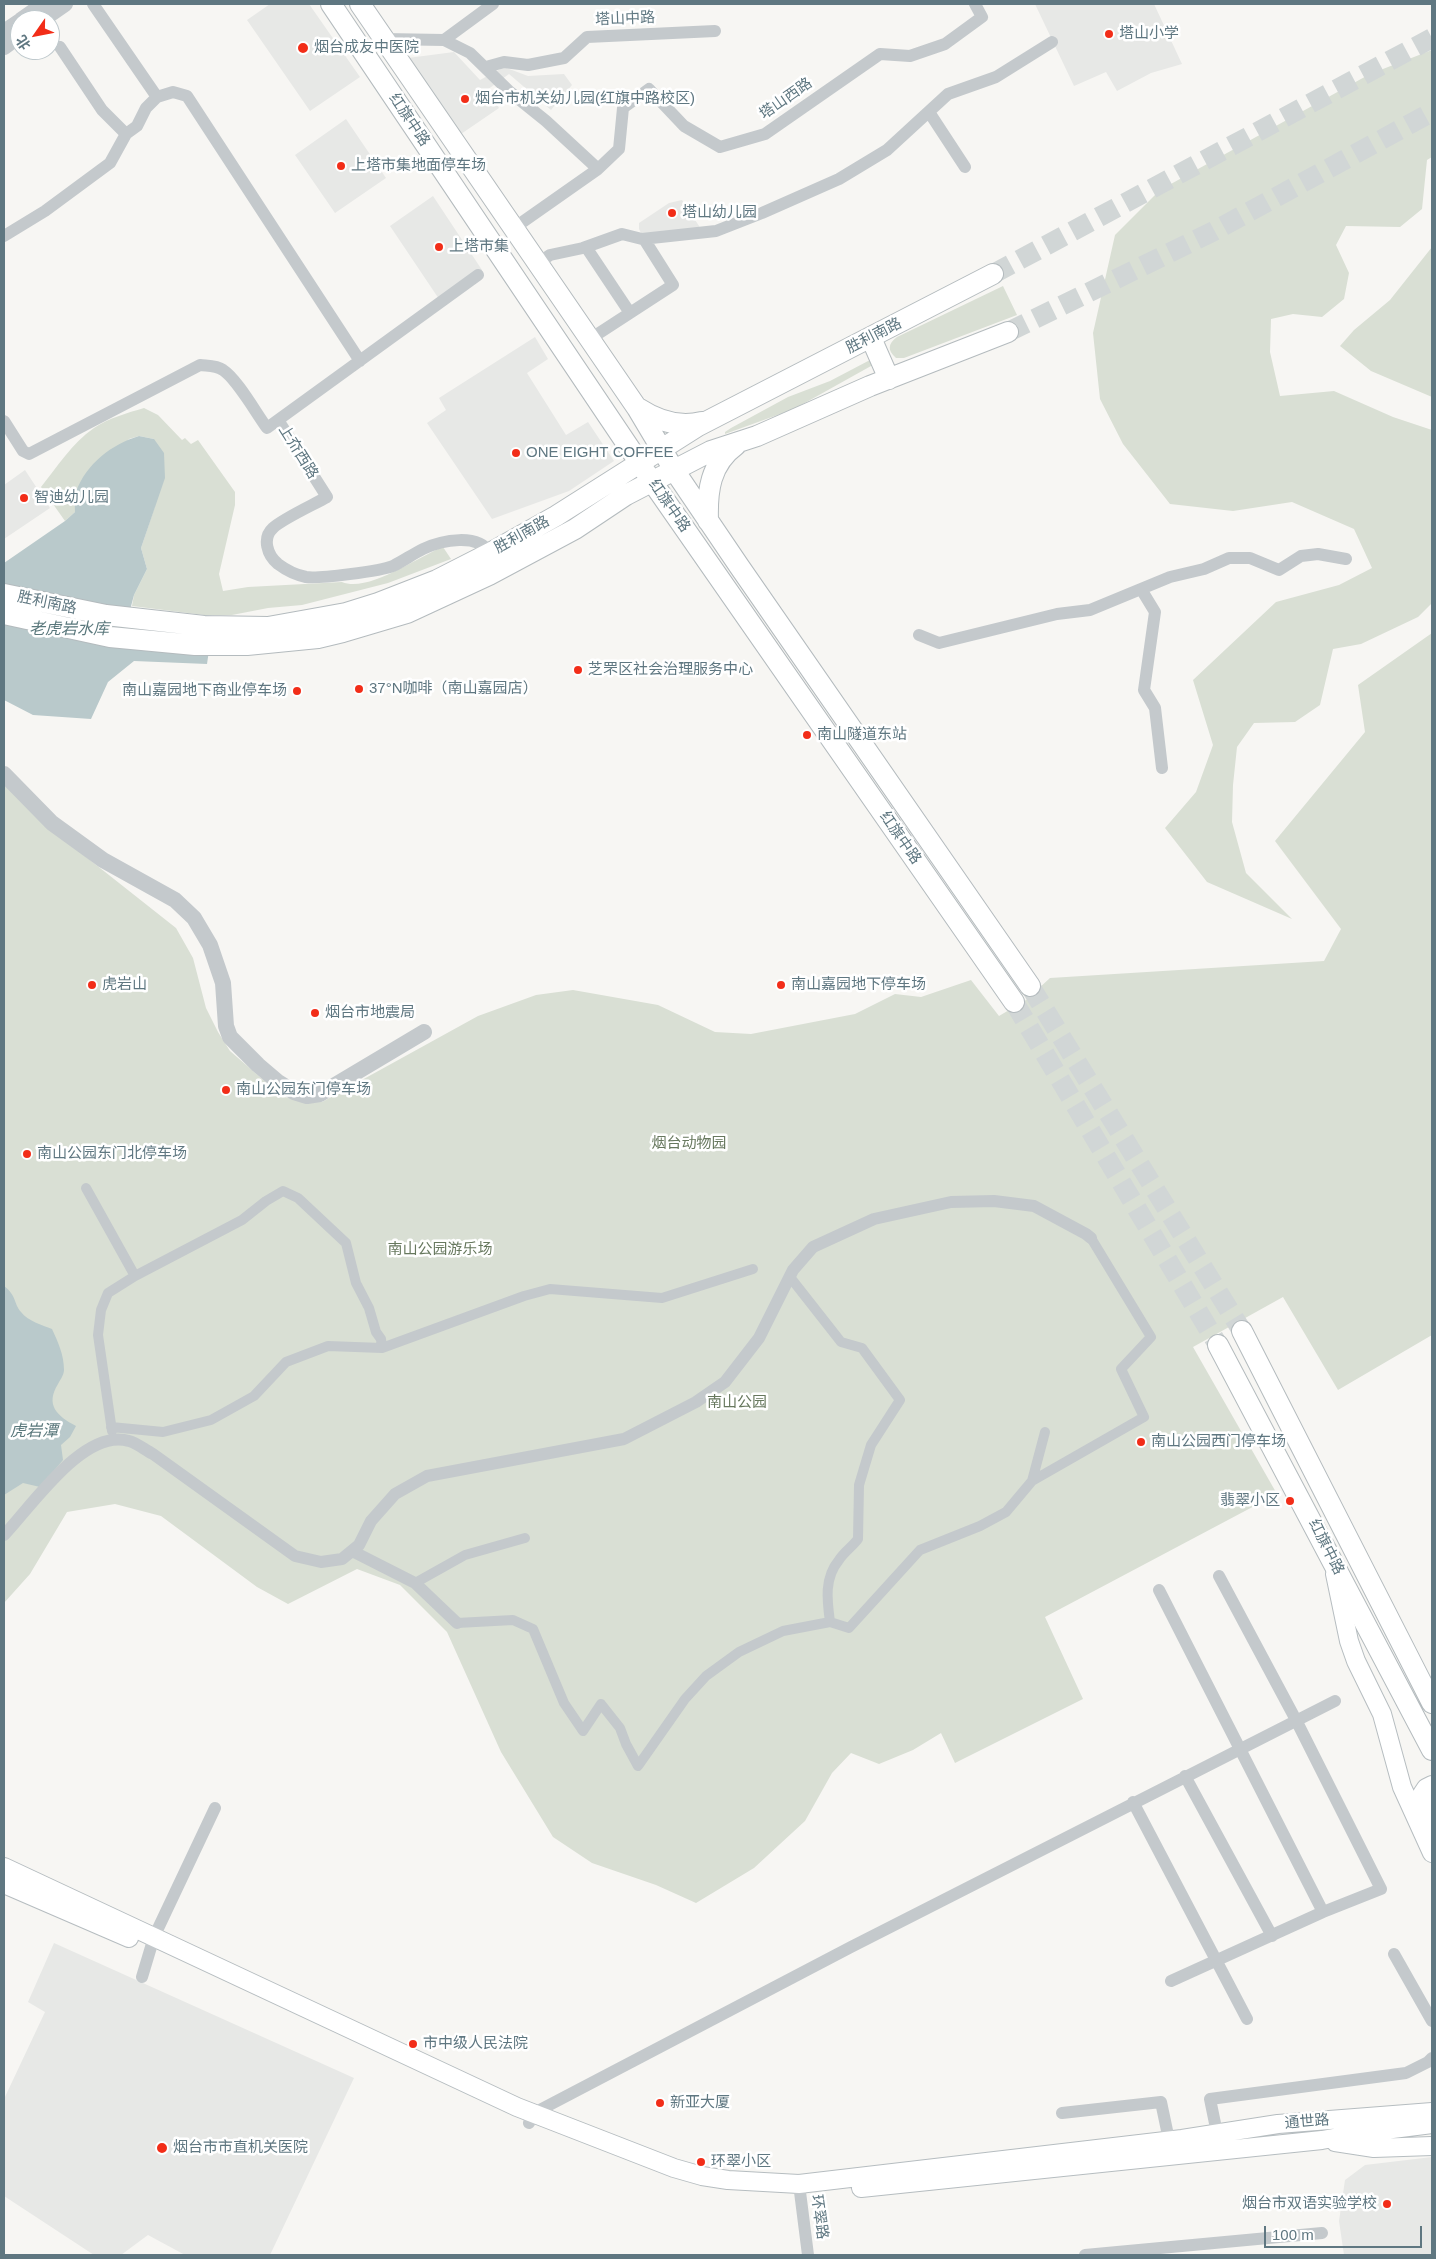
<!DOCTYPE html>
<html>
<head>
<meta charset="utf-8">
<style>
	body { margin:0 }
	#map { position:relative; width:1436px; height:2259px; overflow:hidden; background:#f7f6f3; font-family:Helvetica,"Noto Sans SC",sans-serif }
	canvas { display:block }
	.frame { position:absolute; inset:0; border:5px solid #5f7781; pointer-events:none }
	.north { position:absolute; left:10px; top:10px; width:50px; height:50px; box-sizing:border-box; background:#fff; border:1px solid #bfc9cd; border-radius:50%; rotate:237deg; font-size:14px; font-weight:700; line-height:20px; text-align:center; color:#5f7781 }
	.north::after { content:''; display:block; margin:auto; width:18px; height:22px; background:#f22d18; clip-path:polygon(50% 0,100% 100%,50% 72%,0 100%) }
	.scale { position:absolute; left:1264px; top:2226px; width:158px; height:22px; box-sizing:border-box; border:2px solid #5f7781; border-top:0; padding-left:6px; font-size:15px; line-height:18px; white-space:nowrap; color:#5f7781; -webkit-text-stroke:4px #fff; paint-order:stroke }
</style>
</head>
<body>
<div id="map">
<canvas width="1436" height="2259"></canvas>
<div class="frame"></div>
<div class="north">北</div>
<div class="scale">100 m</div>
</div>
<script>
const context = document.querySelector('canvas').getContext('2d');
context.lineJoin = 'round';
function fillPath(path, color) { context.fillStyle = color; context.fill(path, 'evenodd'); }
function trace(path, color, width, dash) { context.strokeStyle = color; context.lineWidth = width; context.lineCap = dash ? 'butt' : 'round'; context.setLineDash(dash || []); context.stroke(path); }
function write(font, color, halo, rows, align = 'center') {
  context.font = font + ' Helvetica,"Noto Sans SC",sans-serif'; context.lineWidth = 5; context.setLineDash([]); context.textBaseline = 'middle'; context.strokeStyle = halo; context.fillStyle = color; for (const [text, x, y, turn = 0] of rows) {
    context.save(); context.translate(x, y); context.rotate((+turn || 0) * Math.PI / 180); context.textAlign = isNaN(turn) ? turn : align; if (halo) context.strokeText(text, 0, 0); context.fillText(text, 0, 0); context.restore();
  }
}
const built = new Path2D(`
	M270,4H309L360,77L310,111L247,20Z
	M1035,4H1154L1182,64L1151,73L1117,91L1106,72L1074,86Z
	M454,52L480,80L504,67L528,76L564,74L572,85L551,110L509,74L487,90L499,108L461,134L408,58Z
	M346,119L386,178L335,213L295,155Z
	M433,196L482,270L439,299L390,226Z
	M682,200L701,229L643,237L639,229V223L669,203Z
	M535,337L548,359L527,373L566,435L588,422L614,461L569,491L492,519L427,423L446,410L439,398Z
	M25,470L50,508L4,539V485Z
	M54,1943L354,2078L270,2255H185L148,2235L121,2255H94L4,2196V2099L45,2012L28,2002Z
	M1432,2157V2255H1344L1339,2221L1345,2180L1365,2165Z`);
const green = new Path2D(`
	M1432,50V157L1427,160L1422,209L1400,227L1346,226L1336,245L1349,273L1344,299L1322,317L1293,314L1271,319L1270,352L1280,396L1334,391L1393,417L1432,430V603L1418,617L1361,644L1333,649L1320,705L1295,722L1254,723L1237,747L1233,785L1232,822L1246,873L1292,919L1207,882L1165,828L1196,792L1213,745L1193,680L1276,602L1339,585L1372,568L1354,529L1292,502L1233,511L1170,504L1123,444L1100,399L1093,333L1115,235L1160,190L1370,74Z
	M1432,247V397L1371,371L1340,346L1354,330L1390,300Z
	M1003,286L1017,315L904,358H896C887,350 888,344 897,337Z
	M870,360L873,364L871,366L794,409L725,434V432L731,428L788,397L830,381Z
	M144,408L158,415L182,440L185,438L191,444L198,440L235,492V505L219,574L223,591L248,587L342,582C368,593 417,557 443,547L451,559L388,583L302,605L268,608L232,615H204L132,606L134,595L147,569L141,548L155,506L154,439L139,436L129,439L76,493L75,512L65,521L41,487C57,467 72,443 94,428C109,418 127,413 144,408Z
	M1432,633V1335L1338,1390L1283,1297L1193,1347L1277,1494L1045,1617L1083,1699L955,1763L941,1733L913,1750L879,1764L851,1753L832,1773L805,1821L754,1868L696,1903L656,1885L592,1863L553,1837L501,1752L447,1632L400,1585L357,1569L288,1604L257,1587L161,1516L115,1504L67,1512L30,1574L4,1603V782L38,819L176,928L193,958L206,1008L218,1032L230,1051L283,1097L322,1102L478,1016L536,995L573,990L658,1005L715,1032L751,1034L855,1014L895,994L921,997L971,980L999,1016L1026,1000L1050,978L1324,961L1341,929L1275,841L1365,732L1358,685Z`);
const water = new Path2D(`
	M139,436L154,439L164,453L165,478L141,548L147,569L134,595L130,610L214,616L207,664L134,661L108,682L91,719L33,715L4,700V563L65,521L75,512C75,506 74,498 76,492C86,464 112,444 139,436Z
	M4,1286C17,1296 13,1302 21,1312C28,1321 42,1325 52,1329C58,1342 64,1355 64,1370C64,1375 60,1380 58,1384C45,1405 57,1416 76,1426L70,1437L61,1445L63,1460L40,1487L23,1483L4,1495Z`);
const primaryTunnel = new Path2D(`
	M993,274L1432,38
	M1008,332L1214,231L1432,112
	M1030,986L1242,1331
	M1014,1002L1218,1345`);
const pedestrian = new Path2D(`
	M86,1188L135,1276
	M790,1277L841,1342L862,1348L900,1400L871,1445L859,1485L858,1539C852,1547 844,1552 839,1560C824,1578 827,1600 830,1622
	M111,1427L163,1432L211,1420L254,1396L286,1362L328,1346L382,1348L524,1296L550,1289L662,1298L753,1269
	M112,1431L98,1335L101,1310L108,1293L135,1276L242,1220L266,1201L283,1191L298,1198L346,1243L356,1283L369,1308L376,1332L381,1339L382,1348
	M1032,1481L1045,1432
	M415,1583L465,1555L525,1538
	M457,1623L513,1620L533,1629L564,1703L583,1731L601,1704L620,1728L626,1744L638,1766L685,1699L706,1676L739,1652L783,1631L830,1622L849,1628L920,1550L980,1526L1006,1512L1032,1481L1144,1417L1121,1369L1151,1337L1091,1238`);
const minor = new Path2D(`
	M93,4L157,97
	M384,39L444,40L470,53L510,92L546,121L598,169
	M444,40L493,4
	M60,47L102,110L126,134
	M486,67L504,62L528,65L564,58L587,37L715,31
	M929,112L965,167
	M514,228L598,169L619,149L623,108L649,89L684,126L720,147L765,134L880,54L910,56L945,44L982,17L975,4
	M4,236L45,211L110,163L126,134L137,126L146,108L157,97L173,92L187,96L360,361
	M586,247L630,313
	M538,263L550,255L583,248L622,234L642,239L716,231L762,213L839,179L887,150L948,94L996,77L1052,42
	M590,339L673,285L644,239
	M278,420L478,275
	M4,421L23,451L29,454L200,365C207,366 216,365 223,370C237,379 256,413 267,428L278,420L327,497C315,504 282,519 273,528C262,538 267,555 278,564C286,570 296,575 306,577C318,579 381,571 393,566C403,561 413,554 423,549C442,540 478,533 490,553
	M1141,589L1155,612L1144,690L1155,708L1162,768
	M919,635L939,643L1057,614L1090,610L1170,577L1204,569L1229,558H1250L1279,570L1301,556L1318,554L1346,559
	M4,1535C31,1507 84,1427 129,1441C137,1443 145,1450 153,1454L295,1556L321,1562L342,1559L359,1545L371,1521L395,1494L427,1476L624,1439L696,1402L725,1382L759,1338L793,1270L813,1247L874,1219L951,1202L994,1201L1034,1206L1086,1234L1091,1238
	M352,1551L415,1583L457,1623
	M1159,1590L1323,1912
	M1185,1776L1272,1936
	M1133,1802L1247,2019
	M1394,1954L1432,2021
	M142,1977L154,1937L215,1808
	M1171,1981L1323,1912L1381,1889L1296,1720L1219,1576
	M1062,2113L1161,2102L1169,2140
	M529,2123L534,2113L851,1947L1335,1701
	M1217,2133L1210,2099L1406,2073L1428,2062L1432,2058
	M799,2184L808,2255
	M1085,2255L1322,2233`);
const tertiary = new Path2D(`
	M21,20L44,4
	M42,20L65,4
	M4,32L20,21
	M4,47L20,35
	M4,774L52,823L103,860L175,900L194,918L210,945L223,983L226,1026L230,1037L258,1065L278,1082L294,1092L307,1096L320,1094L424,1032`);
const secondary = new Path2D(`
	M1335,1574L1349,1641L1356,1661L1382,1714L1402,1787L1432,1853
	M1432,1785L1426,1788L1422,1794L1432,1822
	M4,1867L517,2107L674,2168L702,2176L728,2180L799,2184L1182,2139L1278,2124L1432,2112
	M4,1884L129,1938
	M1335,2142L1374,2148L1432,2146
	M861,2188L1322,2140L1361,2133L1432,2124`);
const primary = new Path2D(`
	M331,4L653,483L1014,1002
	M360,4L637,408L674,470L739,566L1030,986
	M871,338L889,379
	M638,408C658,421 679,428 702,422
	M708,521C707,491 710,464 736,445
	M4,594L106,615L204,626L268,627L346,613L378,603L437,580L490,553L556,516L698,426L993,274
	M4,614L110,637L195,645H247L318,638L343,632L407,613L489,575L575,529L626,495L711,451L757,436L870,386L1008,332
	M1242,1331L1432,1703
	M1218,1345L1432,1750`);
const markers = [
	[1109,34,5,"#f22d18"],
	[303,48,6,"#f22d18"],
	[465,99,5,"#f22d18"],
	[341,166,5,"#f22d18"],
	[672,213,5,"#f22d18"],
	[439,247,5,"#f22d18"],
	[516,453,5,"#f22d18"],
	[24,498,5,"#f22d18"],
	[578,670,5,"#f22d18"],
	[359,689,5,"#f22d18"],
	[297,691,5,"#f22d18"],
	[807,735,5,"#f22d18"],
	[92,985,5,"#f22d18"],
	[781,985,5,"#f22d18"],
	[315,1013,5,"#f22d18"],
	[226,1090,5,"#f22d18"],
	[27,1154,5,"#f22d18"],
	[1141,1442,5,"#f22d18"],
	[1290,1501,5,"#f22d18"],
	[413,2044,5,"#f22d18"],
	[660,2103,5,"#f22d18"],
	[162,2148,6,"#f22d18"],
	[701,2162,5,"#f22d18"],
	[1387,2204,5,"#f22d18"]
];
const streetNames = [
	["塔山中路",625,19,-2],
	["塔山西路",786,99,-35],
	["红旗中路",409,120,56],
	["胜利南路",874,336,-27],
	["上夼西路",298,452,58],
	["红旗中路",669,506,55],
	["胜利南路",522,535,-29],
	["胜利南路",47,603,12],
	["红旗中路",900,838,55],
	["红旗中路",1326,1547,63],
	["通世路",1307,2122,-5],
	["环翠路",819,2217,82]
];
const poiNames = [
	["塔山小学",1119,34],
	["烟台成友中医院",314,48],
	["烟台市机关幼儿园(红旗中路校区)",475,99],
	["上塔市集地面停车场",351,166],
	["塔山幼儿园",682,213],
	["上塔市集",449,247],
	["ONE EIGHT COFFEE",526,453],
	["智迪幼儿园",34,498],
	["芝罘区社会治理服务中心",588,670],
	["37°N咖啡（南山嘉园店）",369,689],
	["南山嘉园地下商业停车场",287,691,"right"],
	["南山隧道东站",817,735],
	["虎岩山",102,985],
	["南山嘉园地下停车场",791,985],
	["烟台市地震局",325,1013],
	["南山公园东门停车场",236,1090],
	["南山公园东门北停车场",37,1154],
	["南山公园西门停车场",1151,1442],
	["翡翠小区",1280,1501,"right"],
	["市中级人民法院",423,2044],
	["新亚大厦",670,2103],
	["烟台市市直机关医院",173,2148],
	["环翠小区",711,2162],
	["烟台市双语实验学校",1377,2204,"right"]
];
const parkNames = [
	["烟台动物园",689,1144],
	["南山公园游乐场",440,1250],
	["南山公园",737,1403]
];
const waterNames = [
	["老虎岩水库",69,630],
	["虎岩潭",34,1432]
];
fillPath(built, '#e7e8e6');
fillPath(green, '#d9dfd4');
fillPath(water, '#b9c9cb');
trace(primaryTunnel, '#d1d6d6', 20, [20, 10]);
trace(secondary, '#b6bdc0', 20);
trace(primary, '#b4bbbe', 22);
trace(pedestrian, '#c4c9cc', 10);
trace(minor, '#c4c9cc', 12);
trace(tertiary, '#c4c9cc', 16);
trace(secondary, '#fff', 18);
trace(primary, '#fff', 20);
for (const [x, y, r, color] of markers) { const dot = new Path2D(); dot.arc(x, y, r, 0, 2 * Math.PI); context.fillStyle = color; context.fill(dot); trace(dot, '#fff', 2); }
write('15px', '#5f7781', '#fff', streetNames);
write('15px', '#5f7781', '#fff', poiNames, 'left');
write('15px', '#67785e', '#fff', parkNames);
write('italic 16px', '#5a787c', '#fff', waterNames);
</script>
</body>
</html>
